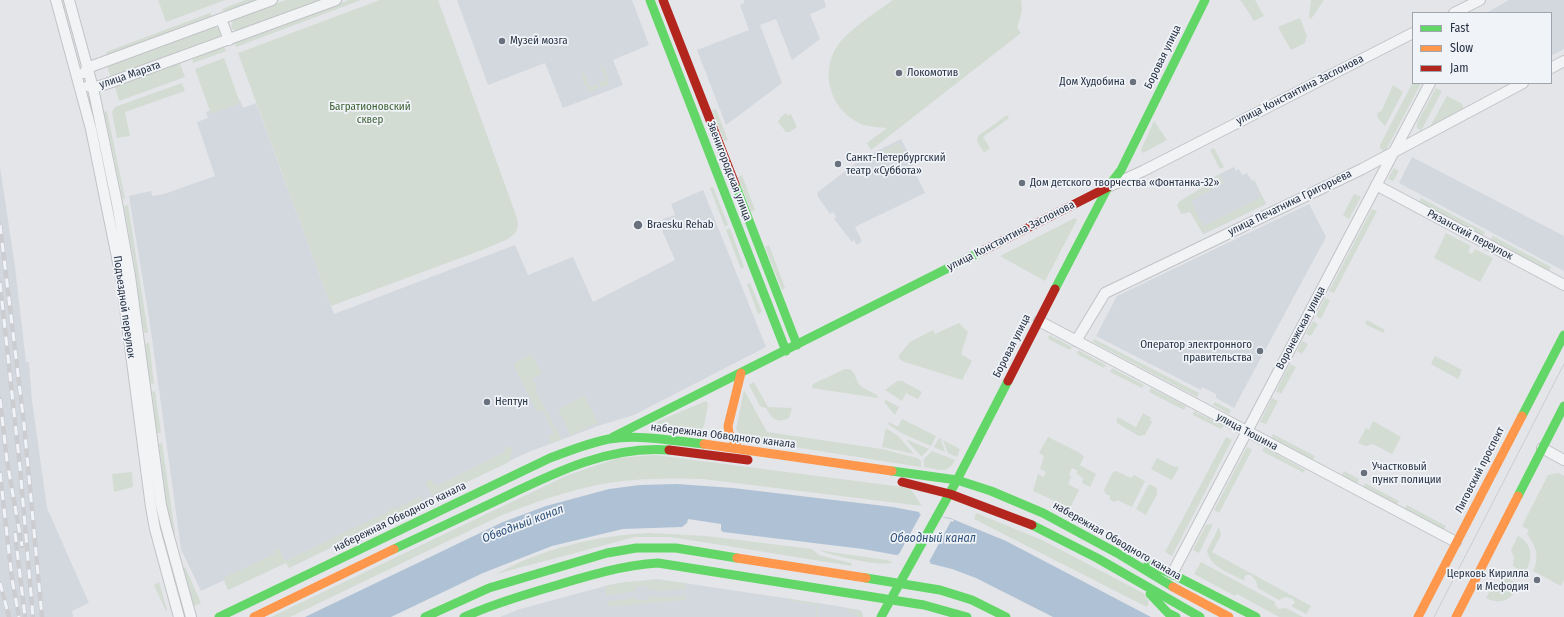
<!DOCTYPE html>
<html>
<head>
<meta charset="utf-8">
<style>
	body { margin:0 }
	#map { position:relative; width:1564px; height:617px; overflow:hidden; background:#e3e5e8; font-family:"Fira Sans Condensed",sans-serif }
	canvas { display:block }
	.legend { position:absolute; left:1412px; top:12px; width:140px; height:72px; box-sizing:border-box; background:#f0f3f8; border:1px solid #a0a6b0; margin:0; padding:5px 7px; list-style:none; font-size:12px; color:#273244 }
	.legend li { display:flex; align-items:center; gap:8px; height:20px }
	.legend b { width:20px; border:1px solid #a0a6b0 }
</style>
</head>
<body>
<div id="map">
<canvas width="1564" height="617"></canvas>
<ul class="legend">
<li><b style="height:5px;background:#63d668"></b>Fast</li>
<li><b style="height:5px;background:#ff974d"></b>Slow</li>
<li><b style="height:5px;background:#b3261e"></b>Jam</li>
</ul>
</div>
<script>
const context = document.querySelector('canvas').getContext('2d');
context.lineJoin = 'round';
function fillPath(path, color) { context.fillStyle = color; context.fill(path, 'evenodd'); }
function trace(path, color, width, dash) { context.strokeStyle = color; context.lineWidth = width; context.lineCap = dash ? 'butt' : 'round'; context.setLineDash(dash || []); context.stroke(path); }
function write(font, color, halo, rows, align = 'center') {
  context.font = font + ' "Fira Sans Condensed",sans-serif'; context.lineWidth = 3.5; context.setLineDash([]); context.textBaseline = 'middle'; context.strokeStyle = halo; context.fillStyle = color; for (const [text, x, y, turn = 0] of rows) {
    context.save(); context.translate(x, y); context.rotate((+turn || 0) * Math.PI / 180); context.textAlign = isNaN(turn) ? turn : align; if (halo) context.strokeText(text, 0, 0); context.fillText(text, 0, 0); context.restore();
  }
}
const built = new Path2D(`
	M457,0H632L649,45L613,60L623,85L563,108L545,63L488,85Z
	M744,0H824L826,7L810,14L820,39L792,60L776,19L760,25L782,83L726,125L697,50L749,30L740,5L744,3Z
	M1509,0H1564V49L1551,56V13H1486Z
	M240,100L243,108L256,103L334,314L515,245L528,275L573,257L593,302L675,260L661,228L666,226L663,219L675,215L671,204L703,190L766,347L634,415L598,426L526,453L289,568L281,553L201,591L181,549L150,324L129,196L151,191L152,196L164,194L215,176L197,122L208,118L206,112Z
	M901,139L914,164L912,166L925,193L855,227L862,241L857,245L854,240L852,242L834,219L836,217L833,212L830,214L823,204L817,195L818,192L861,159Z
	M1412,157L1564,236V271L1399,183Z
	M0,167L15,267L26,362H29L32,401L47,508L89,603L72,611L73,617H0Z
	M1234,167L1236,171L1239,169L1242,175L1247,173L1252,181L1254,180L1266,204L1204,234L1188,202L1224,183L1220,174Z
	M1309,204L1326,237L1234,408L1216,398V394L1202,387L1201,390L1096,336L1117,296Z
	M657,579L831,605L859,610L862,612L863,616V617H500L520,609L613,584Z`);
const green = new Path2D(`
	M158,0H225L166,22Z
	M245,0H258L224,13L222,9Z
	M286,0H321L236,31L232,29L231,25L234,19Z
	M349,0H361L236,47L234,42Z
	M380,0H438L517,218L518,226L516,232L508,239L482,250L331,306L238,53Z
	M893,0H1021L1022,11L1017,28L1021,33L871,150L867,143L887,128C876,127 866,127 857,122C829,107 820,71 838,45C849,29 877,12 893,0Z
	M1239,0H1255L1264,16L1254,21L1242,2Z
	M1311,0H1324L1311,19L1309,17Z
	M210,13L212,17L107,56L106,52Z
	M1300,18L1307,36L1305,43L1291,50L1278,27Z
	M213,27L218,28C221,32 221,35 218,38L111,77L107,67Z
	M224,46L226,51L193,63L192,58Z
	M224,58L240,103L211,114L195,69Z
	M178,63L180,64L185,77L119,101L115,86Z
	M600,64L604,67L609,83L608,85L601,88L599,83L606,80Z
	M584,71L589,87L597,84L599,88L591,92L588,91L581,75Z
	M1413,82L1421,83L1385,152L1380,148V145Z
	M182,83L185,91L125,112L130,136L117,138L112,112L115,107Z
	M1393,85L1403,92L1385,126L1378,118L1377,114L1382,110Z
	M1436,88L1442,91L1421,131L1417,128V123Z
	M1447,96L1461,103L1465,110L1428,130Z
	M716,109L728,140L724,141L712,110Z
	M107,111L125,199H123L104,112Z
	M786,113L788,116L791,114L797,127L790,132H786L778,122L781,117Z
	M1007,115L1009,118L983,137L990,148L984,153L977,141L978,136Z
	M1154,121L1167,140L1143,153L1141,150Z
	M899,143L905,153L882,165L876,154Z
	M1214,148L1224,167L1220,169L1210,150Z
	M1394,168L1399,171L1393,181L1388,179Z
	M1220,174L1224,183L1191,201L1203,226L1261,197L1253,181L1254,180L1266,204L1203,234L1190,212L1181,214L1177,205L1180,201L1215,180L1214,177Z
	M742,175L755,210L751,212L738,177Z
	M713,187L728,225L725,227L710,188Z
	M1354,194L1361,197L1349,219L1343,215Z
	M1421,198L1485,232L1483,236L1419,202Z
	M128,205L148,333H144L134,262L124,206Z
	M1372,209L1377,211L1334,293L1329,291Z
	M1075,218L1077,220L1045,281L1000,256Z
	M730,228L744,267L741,269L726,230Z
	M1446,233L1471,246L1468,252L1472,254L1475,249L1493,258L1480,282L1434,258Z
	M1493,236L1551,267L1549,271L1491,240Z
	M769,245L785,288L782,290L765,247Z
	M750,283L762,312L758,314L747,284Z
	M1325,298L1330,300L1321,319L1316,316Z
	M1367,320L1385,330L1383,333L1365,324Z
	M1313,321L1318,324L1311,336L1306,334Z
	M959,323L968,332L961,354L972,361L962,380L902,361L899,358V355L910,342L933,330L935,334Z
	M1049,335L1072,347L1070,350L1048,339Z
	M1094,339L1199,393L1197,397L1093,342Z
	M1302,341L1308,344L1302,354L1297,351Z
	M149,342L154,384L150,383L145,344Z
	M1078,350L1106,365L1104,368L1077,354Z
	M531,354L542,374L532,379L537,388L535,390L562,439L551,443L548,436L554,433L542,410L537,412L514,366L515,362Z
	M1435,356L1462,370L1458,379L1431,364Z
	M1290,364L1296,367L1281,394L1276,391Z
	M1112,368L1144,385L1142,388L1110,372Z
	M845,369C856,368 854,378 860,385C864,389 872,392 877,395L878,398L812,388L813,384Z
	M897,381H902L922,392L918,399L906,393L902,401L885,390Z
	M754,382L768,407L792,408L789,418C777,424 771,418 766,408L760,406L749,385Z
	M1151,388L1186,406L1184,410L1149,392Z
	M744,390L767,432L882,449L917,458L921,461V467L743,439L736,430Z
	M155,391L161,433H157L152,392Z
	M584,395L598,423L571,435L558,410Z
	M1272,398L1278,401L1266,424L1260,422Z
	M886,400L899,407L895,415L884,402Z
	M706,401L708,404L704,426L701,430L657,424L658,421Z
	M1215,402L1231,410L1229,414L1213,405Z
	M1194,411L1224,426L1221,429L1193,415Z
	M1143,413L1151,418L1150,420L1152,422L1145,435L1139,436L1117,423V417L1136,427Z
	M902,419L936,436L931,446L903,434L888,424L889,422L898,427Z
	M1373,421L1401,437L1392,454L1373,444L1366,446L1358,443L1366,428L1369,430Z
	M886,428L898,436L914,454L882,447Z
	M1273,434L1315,456L1313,460L1271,438Z
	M1048,437L1080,453L1084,457L1080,465L1096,474L1090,487L1082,483L1083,478L1077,474V470L1072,468L1069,474L1071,477L1068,484L1079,490L1070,508L1033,491L1038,474L1044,477L1046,472L1040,469L1044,456L1039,453Z
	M1226,437L1232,440L1172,556L1165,552Z
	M939,438L941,439L945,452L934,447Z
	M908,440L929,449L922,456H921L907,441Z
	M943,440L960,449L957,457L948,453Z
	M162,443L175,534L173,535L167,506L159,444Z
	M506,446L513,448L509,462L438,496L431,494L425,482L431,479L434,484L438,485L504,452Z
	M1247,447L1252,450L1219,513L1214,510Z
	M1264,447L1305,470L1304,473L1262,451Z
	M932,451L955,460C948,475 937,469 924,467V459Z
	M655,455L910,488L922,506L703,479C672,478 640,478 608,483C572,489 535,502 500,516L290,617H271L568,475L618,458Z
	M1157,458L1175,467L1176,466L1179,468L1172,480L1151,469Z
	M1116,471L1131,478L1134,475L1145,481L1132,507L1117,500L1115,502L1110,500V496L1106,494L1104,490L1113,472Z
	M1344,471L1359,479L1357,484L1342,475Z
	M132,472L133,487L114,492L112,474Z
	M1559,473L1564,476V580L1561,586L1533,571C1540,557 1536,546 1527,534L1529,530L1522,526L1548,475Z
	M1365,483L1399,501L1397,505L1363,487Z
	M1149,484L1157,488V494L1146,515L1136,509Z
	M420,496L422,503L289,568L286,563L228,590L223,578L274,554L273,551L279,548L285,561L389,511L388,510L394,507L395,509Z
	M1407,505L1446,526L1444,530L1405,509Z
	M976,513L1042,540L1143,593L1149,601L1147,607L974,519Z
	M1213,524L1199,553L1193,550L1206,525Z
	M1219,527L1221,535L1212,552L1311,606L1306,614L1291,606L1295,603L1293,599L1285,597L1279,600L1258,588L1256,581L1251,575H1246L1244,577L1245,581C1231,574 1210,567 1207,551Z
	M650,533L706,536L812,549L819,555L851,563L852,566L671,537H635L496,574C542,549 597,535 650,533Z
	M1518,536C1533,544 1533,559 1525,573L1513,566L1514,558L1511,550Z
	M818,550L886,560L893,562C884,568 829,555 818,550Z
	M1201,562L1275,602V605L1279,609L1286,608L1303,617H1279L1237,594L1235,596L1194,574Z
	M185,567L201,603L194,606L183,568Z
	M1507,578L1519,585C1512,599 1502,606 1486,598L1493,585L1500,583Z
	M657,580L686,583L685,589L662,591L649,590V588L646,586L636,587L634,591L606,596V586L625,582Z
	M159,582L167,610L166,611L154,585Z
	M685,595L686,600L608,607L607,601L623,600L635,597L637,600H645L650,598L649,596L665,597Z
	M787,598L817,604L819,607L818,617H816L817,606L790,601Z
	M846,608L862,612L863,617H859L857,615L855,616V613L849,612Z`);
const water = new Path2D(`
	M677,484L733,488L893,507L950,518L1006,541L1151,617H1053L976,578L952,569L896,555L863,549L723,532L721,530V524L688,519L687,523L682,527L623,529L552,546L483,573L391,617H305L503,522L546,506L609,489L640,485Z`);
const pier = new Path2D(`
	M920,511L954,520L953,522L951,521L929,562H931L930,564L896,555L899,554L921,514H919Z`);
const street = new Path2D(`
	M56,0L91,129L121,277L151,507L155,529L179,617
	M69,0L93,88L117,203L130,276L161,505L166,526L191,617
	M1454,13L1480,0
	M221,19L229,40
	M1551,68L1564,61
	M84,73L87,68L272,0
	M88,86L93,88L109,83L336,0
	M1376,185L1564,285
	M1110,186L1143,171L1413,33
	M1039,321L1456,542
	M1076,341L1105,293L1362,169L1523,83
	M1542,448L1564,460
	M1172,574L1430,83`);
const fast = new Path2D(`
	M650,0L786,351
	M735,184L797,345
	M1055,289L1108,187L1121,170L1205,0
	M1522,416L1564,335
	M613,437L982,251
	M892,471L957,480L991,491L1043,513L1117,553L1173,587
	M1518,496L1564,406
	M1032,525L1097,558L1200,617
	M394,549C428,533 462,517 496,501C550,475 607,445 669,450
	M1148,564L1172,574L1256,617
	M866,578L940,590L972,600L1006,617
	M1150,594L1168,613L1176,617
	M219,617L550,458C569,451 588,443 609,439C640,434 674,441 704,444
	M425,617L489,588L607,553L636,548H676L737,558
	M464,617C493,604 523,595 554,586C587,576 623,565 658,563L924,605L967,617
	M881,617L957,480L1008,381`);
const slow = new Path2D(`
	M704,444L892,471
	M738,448L729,433L728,426L741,373
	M737,558L866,578
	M1173,587L1229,617
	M254,617L394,549
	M1418,617L1522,416
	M1456,617L1518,496`);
const jam = new Path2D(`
	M663,0L735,184
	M982,251L1108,187
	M1008,381L1055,289
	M669,450L748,460
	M902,482L950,494L1032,525`);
const tram = new Path2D(`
	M1434,617L1564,364`);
const rail = new Path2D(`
	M0,225L24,424L42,617
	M0,283L20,468L33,617
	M0,399L7,461L22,546
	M0,473L12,579L19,617
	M15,533L25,617
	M0,583L9,617`);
const markers = [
	[502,41,4,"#69717d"],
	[899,73,4,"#69717d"],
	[1133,82,4,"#69717d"],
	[838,164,4,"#69717d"],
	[1022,183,4,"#69717d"],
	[638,225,5,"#69717d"],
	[1260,351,4,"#69717d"],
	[487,402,4,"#69717d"],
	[1364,473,4,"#69717d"],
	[1537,580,4,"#69717d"]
];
const poiNames = [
	["Музей мозга",510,41],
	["Локомотив",907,73],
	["Дом Худобина",1125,82,"right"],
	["Санкт-Петербургский",846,158],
	["театр «Суббота»",846,171],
	["Дом детского творчества «Фонтанка-32»",1030,183],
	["Braesku Rehab",647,225],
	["Оператор электронного",1252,345,"right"],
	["правительства",1252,358,"right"],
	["Нептун",495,402],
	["Участковый",1372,467],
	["пункт полиции",1372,480],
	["Церковь Кирилла",1529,574,"right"],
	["и Мефодия",1529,587,"right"]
];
const streetNames = [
	["Боровая улица",1163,57,-64],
	["улица Марата",130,75,-19],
	["улица Константина Заслонова",1300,90,-27],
	["Звенигородская улица",729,171,69],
	["улица Печатника Григорьева",1290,203,-26],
	["Рязанский переулок",1470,235,28],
	["улица Константина Заслонова",1011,236,-27],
	["Подъездной переулок",124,307,82],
	["Воронежская улица",1301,328,-62],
	["Боровая улица",1012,346,-63],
	["улица Тюшина",1247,432,28],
	["набережная Обводного канала",723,436,7],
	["Лиговский проспект",1480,470,-63],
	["набережная Обводного канала",400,517,-26],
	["набережная Обводного канала",1117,541,30]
];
const parkNames = [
	["Багратионовский",370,107],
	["сквер",370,120]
];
const waterNames = [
	["Обводный канал",523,524,-21],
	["Обводный канал",933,539]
];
fillPath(built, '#d3d8df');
fillPath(green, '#d3dcd3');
fillPath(water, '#afc2d5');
fillPath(pier, '#e3e5e8');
trace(street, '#c1c3c6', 12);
trace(street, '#f2f3f5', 10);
trace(fast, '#63d668', 9);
trace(slow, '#ff974d', 9);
trace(jam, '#b3261e', 9);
trace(tram, '#cbcdd0', 1);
trace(rail, '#cbcdd0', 4.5);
trace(rail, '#f0f3f8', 3, [9]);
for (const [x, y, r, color] of markers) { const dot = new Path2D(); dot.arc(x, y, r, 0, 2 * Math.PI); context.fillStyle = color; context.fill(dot); trace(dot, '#f0f3f8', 1.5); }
write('11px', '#273244', '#f0f3f8', poiNames, 'left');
write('11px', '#273244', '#f0f3f8', streetNames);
write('11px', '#3c6133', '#f0f3f8', parkNames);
write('italic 12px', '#2e517b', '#f0f3f8', waterNames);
</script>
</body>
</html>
